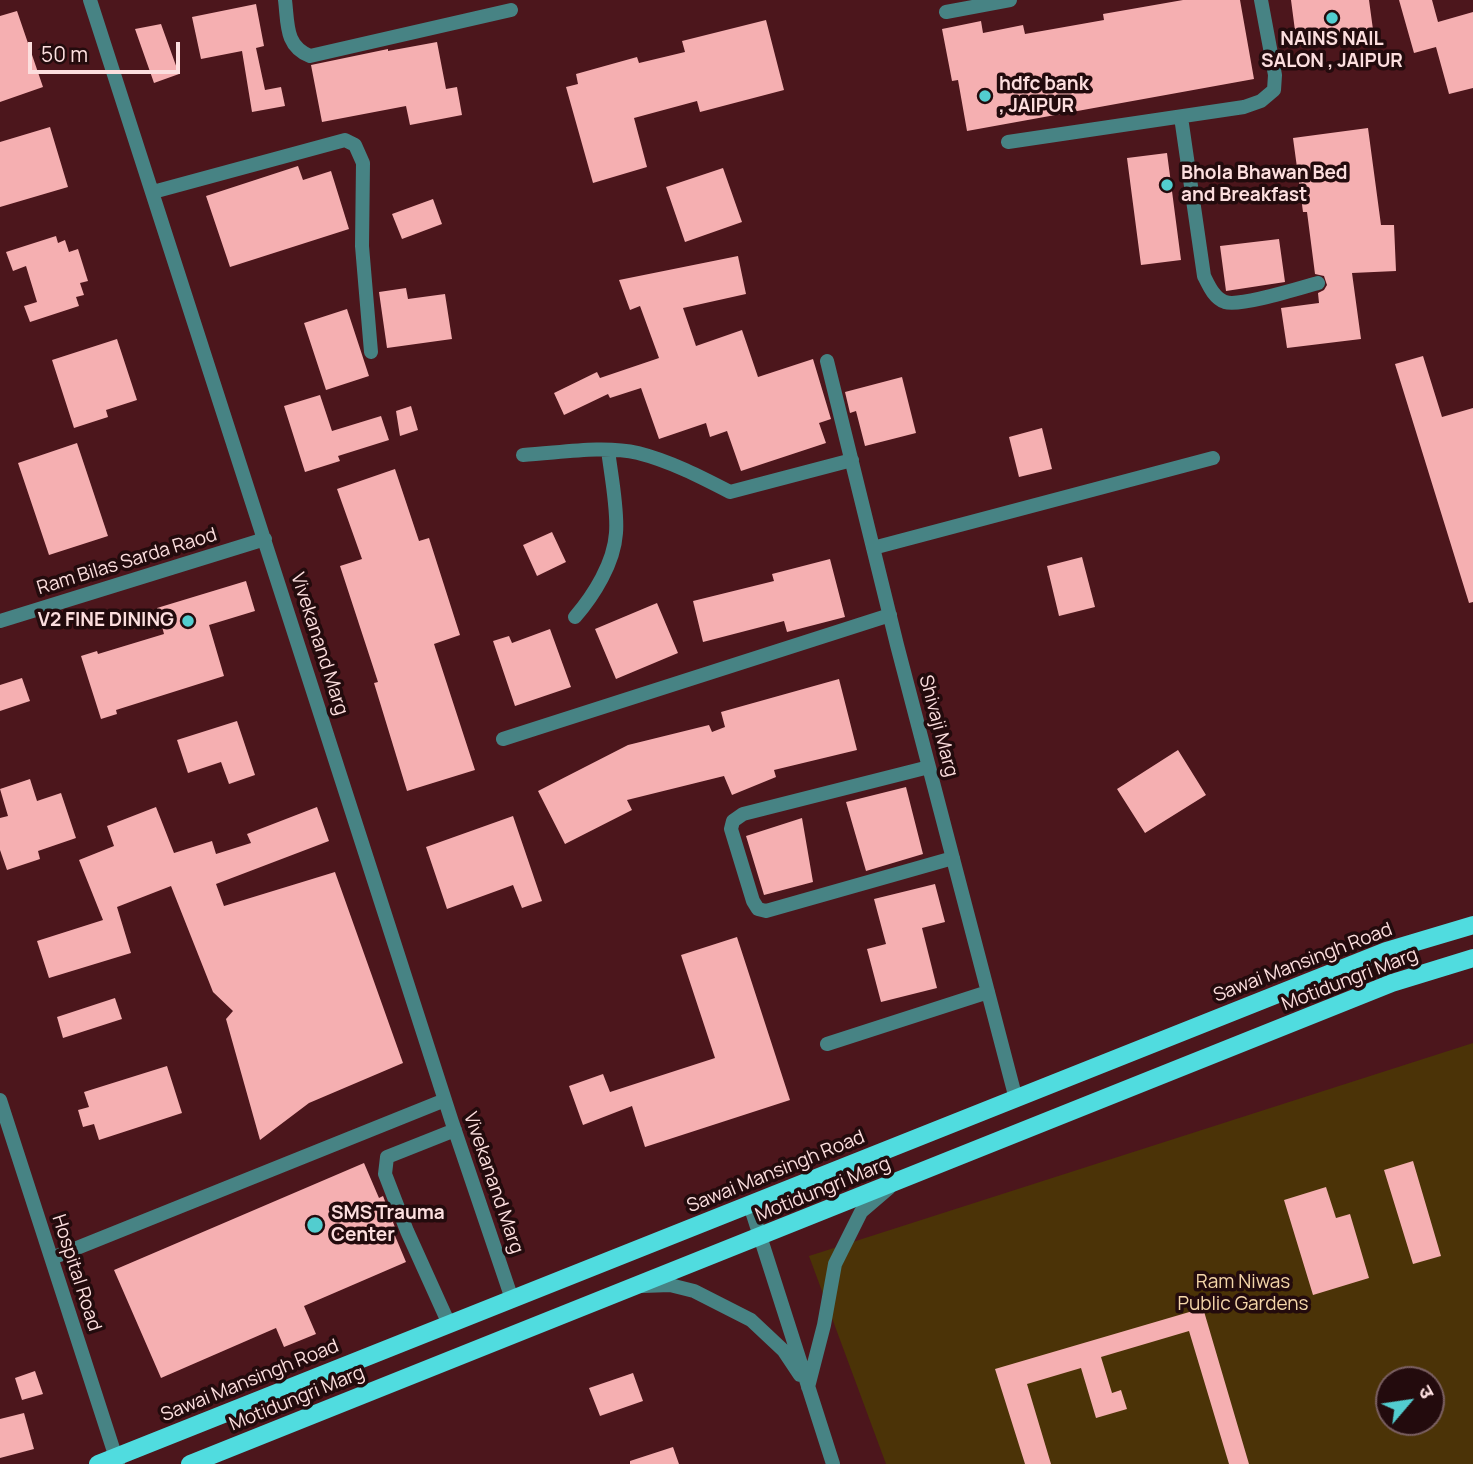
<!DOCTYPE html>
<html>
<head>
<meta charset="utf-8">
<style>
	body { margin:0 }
	#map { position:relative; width:1473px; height:1464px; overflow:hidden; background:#4c161c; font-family:Manrope,"Noto Sans Devanagari",sans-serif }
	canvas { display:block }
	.north { position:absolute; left:1375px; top:1366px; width:70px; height:70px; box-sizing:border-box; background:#230b0d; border:2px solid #7a5f61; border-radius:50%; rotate:61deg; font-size:19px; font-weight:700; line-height:28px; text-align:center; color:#fcdede }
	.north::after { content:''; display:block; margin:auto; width:24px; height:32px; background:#52cdcf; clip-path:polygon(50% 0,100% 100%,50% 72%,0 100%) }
	.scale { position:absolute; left:28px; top:42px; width:152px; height:32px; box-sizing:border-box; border:4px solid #fcdede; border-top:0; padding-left:9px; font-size:21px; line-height:24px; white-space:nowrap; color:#fcdede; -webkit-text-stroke:5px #230b0d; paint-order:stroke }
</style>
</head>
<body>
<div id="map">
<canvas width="1473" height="1464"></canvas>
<div class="north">उ</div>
<div class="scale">50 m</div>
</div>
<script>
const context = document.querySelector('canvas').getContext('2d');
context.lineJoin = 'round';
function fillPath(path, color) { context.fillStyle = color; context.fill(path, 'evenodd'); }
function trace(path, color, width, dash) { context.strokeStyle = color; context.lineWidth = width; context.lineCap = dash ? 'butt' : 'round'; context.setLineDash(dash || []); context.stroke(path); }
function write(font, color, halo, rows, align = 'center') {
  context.font = font + ' Manrope,sans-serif'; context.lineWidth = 7; context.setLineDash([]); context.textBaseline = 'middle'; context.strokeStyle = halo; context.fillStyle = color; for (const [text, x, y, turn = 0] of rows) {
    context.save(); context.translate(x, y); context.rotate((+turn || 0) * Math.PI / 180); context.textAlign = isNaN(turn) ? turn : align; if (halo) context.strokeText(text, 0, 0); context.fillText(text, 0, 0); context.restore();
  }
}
const green = new Path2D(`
	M1473,1043V1464H886L809,1256ZM1389,1380H1431V1422H1389Z`);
const building = new Path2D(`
	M1183,0H1240L1254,79L967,131L958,80L952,81L942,29L981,21L983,33L1023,25L1025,34L1104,20L1103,14Z
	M1291,0H1369L1374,37L1297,46Z
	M1399,0H1432L1438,22L1473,12V88L1449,94L1436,47L1414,53Z
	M256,4L264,46L256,48L265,90L281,87L285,106L252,112L242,51L201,59L192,17Z
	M17,11L43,87L0,102V16Z
	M766,20L784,90L700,112L697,101L634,118L647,167L593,183L566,87L578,84L576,74L637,57L639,63L685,52L682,41Z
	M161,24L179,74L154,83L135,29Z
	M437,42L446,89L457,87L462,115L410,125L406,106L322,122L311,65L388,49V51Z
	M50,127L68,187L0,207V142Z
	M1368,128L1381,225H1394L1396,271L1352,273L1361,339L1287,348L1281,308L1319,303L1318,293L1324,290L1327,285L1324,276L1315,274L1307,212H1303L1293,138Z
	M1167,153L1181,260L1141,265L1127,158Z
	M298,166L303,180L331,171L349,229L230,267L206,196Z
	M723,168L742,222L685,242L666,187Z
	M433,199L442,224L402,239L392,214Z
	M56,236L58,243L65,240L69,252L78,249L88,281L80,283L84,295L76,297L79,306L30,322L24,306L37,302L26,266L13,271L6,252Z
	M1279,239L1285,282L1226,291L1220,246Z
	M738,256L746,294L683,308L696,346L742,330L758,377L813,359L831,419L819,423L826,443L741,471L727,431L710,437L706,423L659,439L641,388L610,398L608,394L564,415L554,393L597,372L600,378L659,358L640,306L630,310L619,280Z
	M406,288L408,299L445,294L452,339L387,348L379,292Z
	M347,309L369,376L326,390L304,323Z
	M117,339L137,400L106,410L108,417L74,428L52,360Z
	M1423,356L1442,417L1473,408V602L1469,603L1395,364Z
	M902,377L916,433L865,446L856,411L850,413L845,392Z
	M320,395L332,431L381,416L389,440L338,456L340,461L305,472L284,406Z
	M411,406L418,430L400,436L396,411Z
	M1042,428L1052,469L1019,477L1009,437Z
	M77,443L108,536L49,555L18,463Z
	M395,469L419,541L429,538L460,635L434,644L475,770L407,791L374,683L378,682L340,566L362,559L337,489Z
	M552,532L566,562L537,576L523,545Z
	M1082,557L1095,607L1059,616L1047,566Z
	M830,559L845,617L787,632L784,621L703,642L693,601L774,581L772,574Z
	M246,581L255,611L209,625L224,676L116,710L117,714L101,719L81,656L97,651L98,654L164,634L157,608Z
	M657,603L678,653L616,679L595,629Z
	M550,629L571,687L515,706L493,641L509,636L512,643Z
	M22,678L30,701L0,711V685Z
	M839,679L857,750L774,770L776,777L732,795L724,776L627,800L632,810L565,844L538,791L628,745L709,725L712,732L725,727L721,712Z
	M237,721L255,775L229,784L221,762L188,773L177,740Z
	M1178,750L1206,795L1145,833L1117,789Z
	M30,779L37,801L61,793L76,838L38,851L40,859L7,870L0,850V818L8,816L0,789Z
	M906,787L923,854L866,871L846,802Z
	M156,807L174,853L212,841L216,854L251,843L247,834L317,807L329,841L216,884L224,906L335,872L403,1063L309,1103L260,1140L226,1019L233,1011L213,992L171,886L117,907L131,953L49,978L37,941L103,920L79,860L114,846L107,826Z
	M513,816L542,901L522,908L513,885L447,909L426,847Z
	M802,818L813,882L764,895L746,836Z
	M935,884L945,922L922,928L937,988L881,1002L867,949L886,944L874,899Z
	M737,937L790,1100L645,1147L632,1106L583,1125L569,1086L603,1074L610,1092L715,1058L681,955Z
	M115,998L122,1019L63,1038L57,1017Z
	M167,1066L182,1113L99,1140L94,1124L83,1127L78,1110L89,1107L84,1092Z
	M1413,1161L1441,1256L1413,1264L1384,1170Z
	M364,1163L379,1198L383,1196L396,1230L393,1231L406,1262L304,1306L316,1334L284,1347L276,1328L161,1378L114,1270Z
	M1326,1187L1336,1218L1350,1214L1369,1278L1313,1295L1284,1200Z
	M1203,1308L1249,1464H1229L1189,1331L1101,1357L1112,1393L1121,1390L1127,1409L1096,1418L1081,1368L1027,1384L1051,1464H1025L995,1369Z
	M35,1371L43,1394L22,1400L15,1378Z
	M633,1373L643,1401L600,1416L589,1388Z
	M24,1413L34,1449L0,1458V1419Z
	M673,1447L679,1464H630V1461Z`);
const minor = new Path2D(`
	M90,0L452,1122L512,1299
	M285,0C288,24 285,46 310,56L511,10
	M946,12L1010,0
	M1181,117L1204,276C1209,286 1214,298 1225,302C1240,307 1300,288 1318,283
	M1008,142L1244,107L1261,101L1274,90L1275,75L1261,0
	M153,192L345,140L355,145L363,163L362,246L371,352
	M827,361L897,645L1016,1099
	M523,455C560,453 602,445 638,453C670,461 701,477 730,492L852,460
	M873,548L1213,458
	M575,617C594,595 614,563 616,533C618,509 611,475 608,450
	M0,621L265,539
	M503,739L890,615
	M929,767L743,814L733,821L731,829L753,901L758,909L766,911L953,858
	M827,1044L988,992
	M750,1205L833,1464
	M52,1258L445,1100
	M643,1286L670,1285L694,1291L751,1320L784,1351L800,1375
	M449,1324L407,1231L385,1174L387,1157L455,1130
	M808,1387L824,1325L835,1264L861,1212L889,1188`);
const tertiary = new Path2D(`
	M0,1100L118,1464`);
const primary = new Path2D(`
	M98,1464L1386,951L1473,925
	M190,1464L1392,983L1473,958`);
const markers = [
	[1332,18,7,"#52cdcf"],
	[985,96,7,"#52cdcf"],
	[1167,185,7,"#52cdcf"],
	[188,621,7,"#52cdcf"],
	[315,1225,9,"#52cdcf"]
];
const poiNames = [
	["NAINS NAIL",1332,40,"center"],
	["SALON , JAIPUR",1332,62,"center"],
	["hdfc bank",999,85],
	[", JAIPUR",999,107],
	["Bhola Bhawan Bed",1181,174],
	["and Breakfast",1181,196],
	["V2 FINE DINING",174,621,"right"],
	["SMS Trauma",331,1214],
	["Center",331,1236]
];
const streetNames = [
	["Ram Bilas Sarda Raod",127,562,-17],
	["Vivekanand Marg",319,644,72],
	["Shivaji Marg",938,726,75],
	["Sawai Mansingh Road",1303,963,-21],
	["Motidungri Marg",1350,980,-21],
	["Sawai Mansingh Road",776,1172,-22],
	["Vivekanand Marg",493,1183,71],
	["Motidungri Marg",823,1190,-22],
	["Hospital Road",76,1273,72],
	["Sawai Mansingh Road",250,1381,-22],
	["Motidungri Marg",297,1399,-22]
];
const parkNames = [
	["Ram Niwas",1243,1283],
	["Public Gardens",1243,1305]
];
fillPath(green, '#4b3307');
fillPath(building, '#f5afb1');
trace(minor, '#478384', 14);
trace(tertiary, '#478384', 14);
trace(primary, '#50dcdf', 18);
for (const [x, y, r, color] of markers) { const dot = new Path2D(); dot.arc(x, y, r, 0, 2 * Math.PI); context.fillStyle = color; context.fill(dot); trace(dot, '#230b0d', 2.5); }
write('bold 19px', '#fcdede', '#230b0d', poiNames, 'left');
write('19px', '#fcdede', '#230b0d', streetNames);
write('19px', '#f4d6a9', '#230b0d', parkNames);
</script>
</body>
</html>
